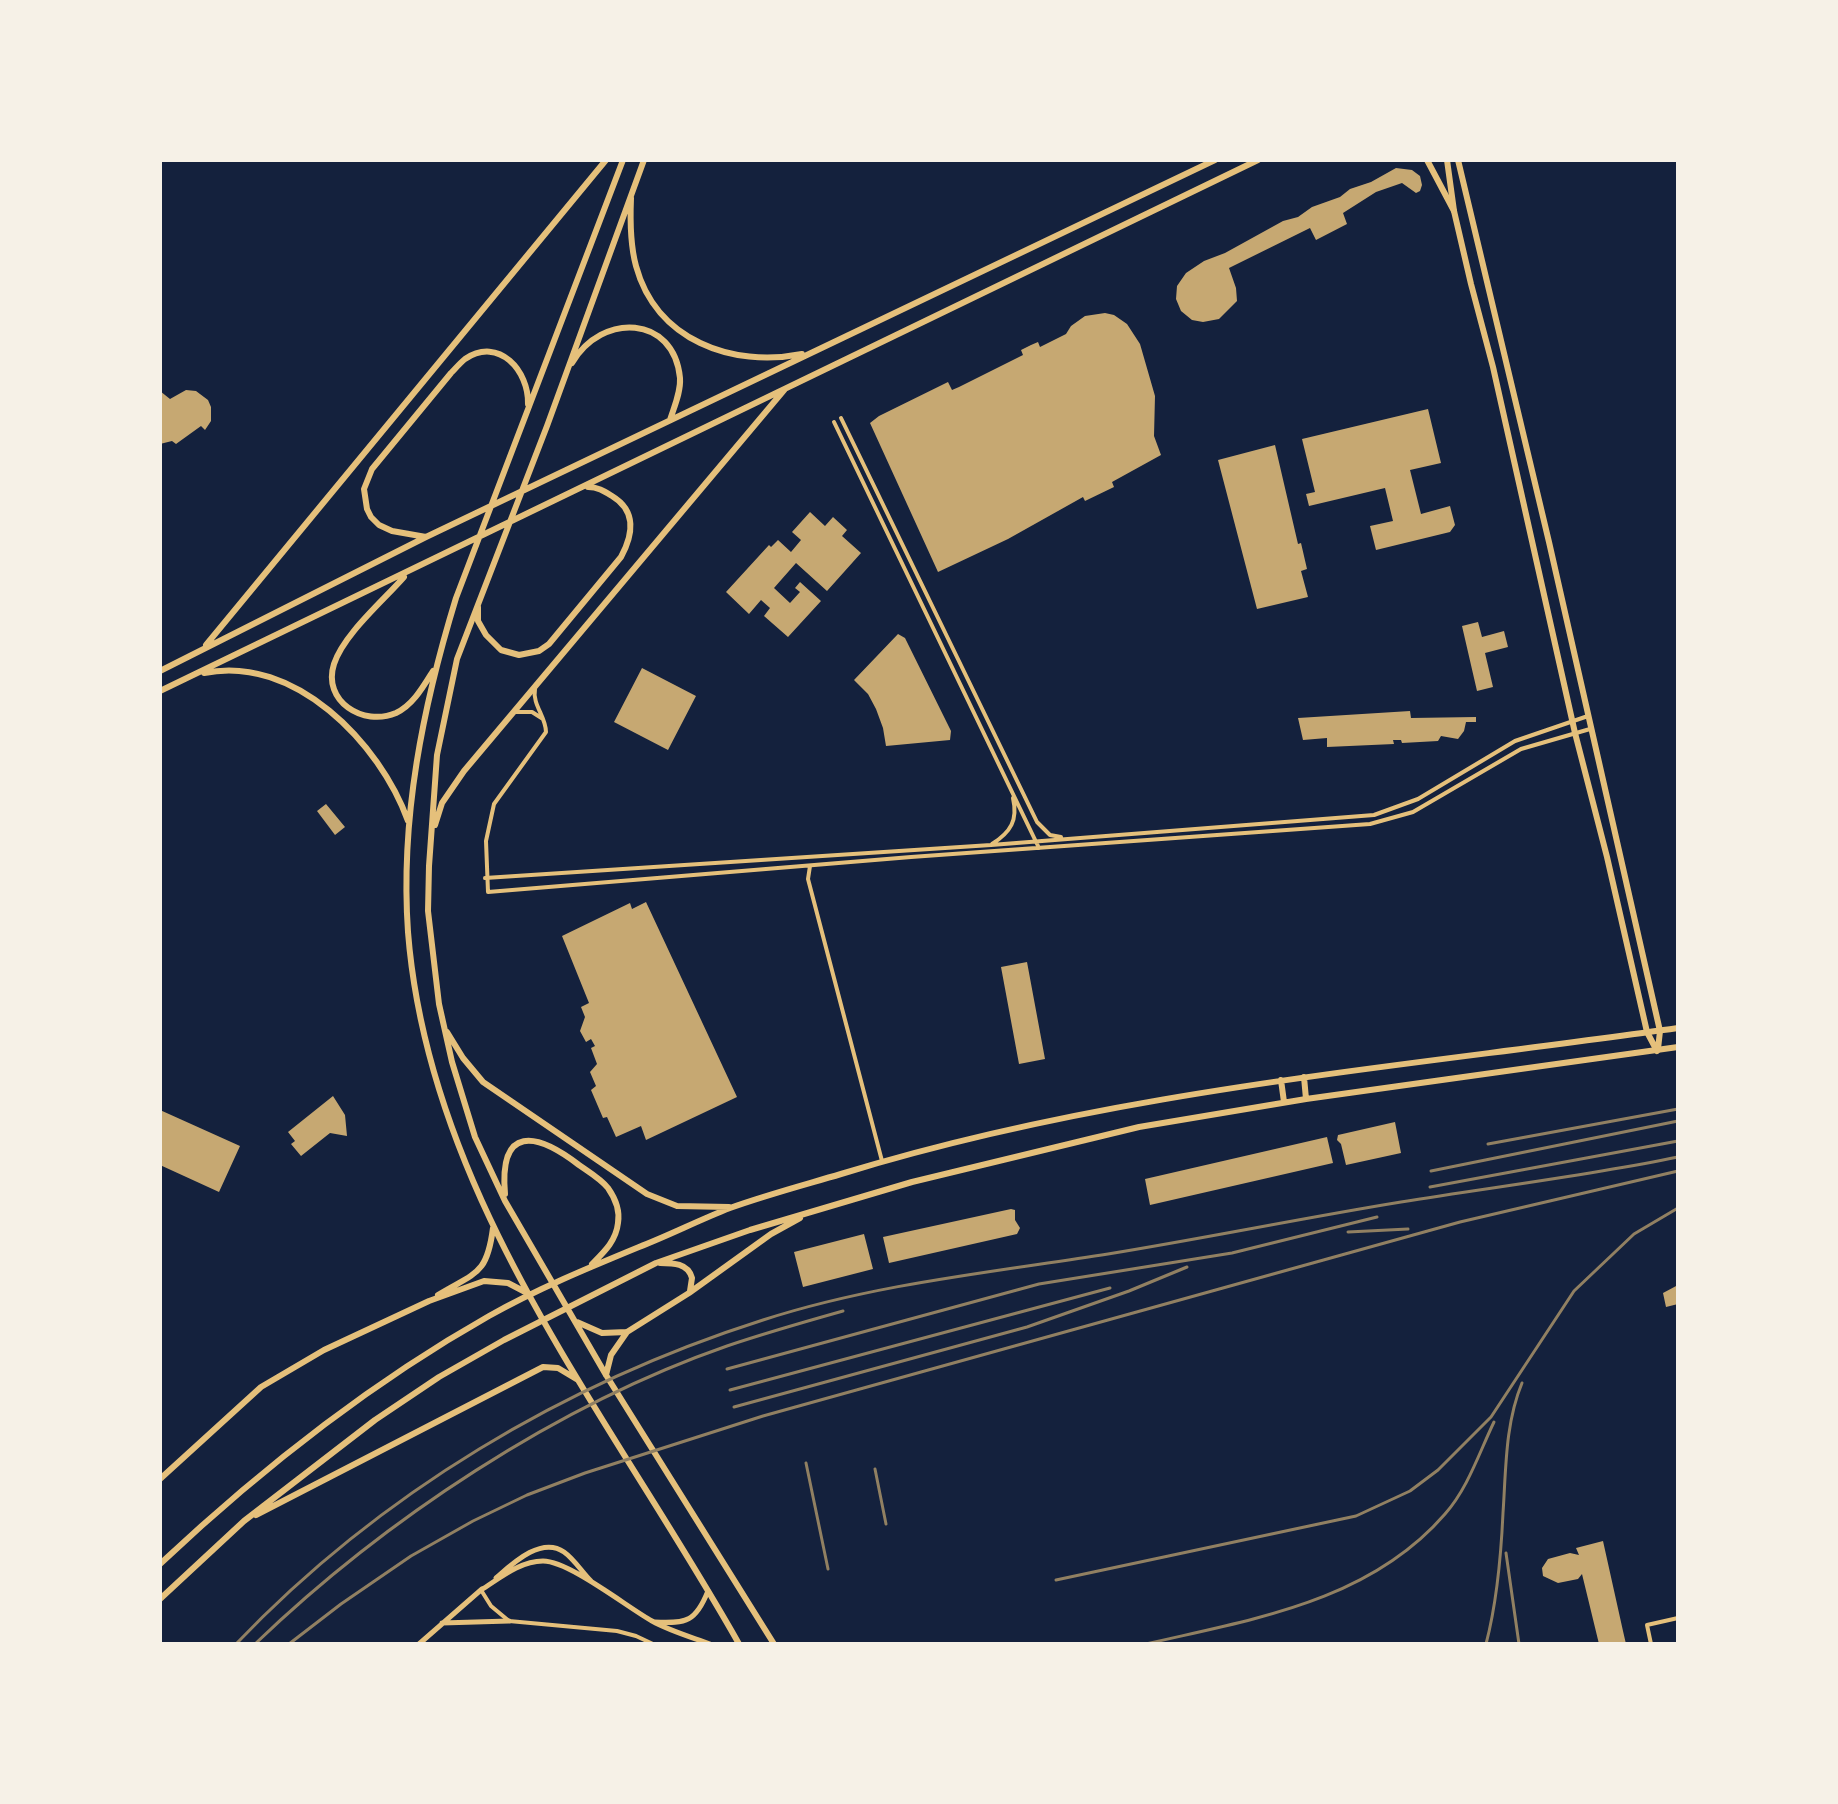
<!DOCTYPE html>
<html>
<head>
<meta charset="utf-8">
<style>
	body { margin:0 }
	#map { position:relative; width:1838px; height:1804px; overflow:hidden; background:#14213d; font-family:Inter,sans-serif }
	canvas { display:block }
	.frame { position:absolute; inset:0; border:162px solid #f6f1e7; pointer-events:none }
</style>
</head>
<body>
<div id="map">
<canvas width="1838" height="1804"></canvas>
<div class="frame"></div>
</div>
<script>
const context = document.querySelector('canvas').getContext('2d');
context.lineJoin = 'round';
function fillPath(path, color) { context.fillStyle = color; context.fill(path, 'evenodd'); }
function trace(path, color, width, dash) { context.strokeStyle = color; context.lineWidth = width; context.lineCap = dash ? 'butt' : 'round'; context.setLineDash(dash || []); context.stroke(path); }
const building = new Path2D(`
	M1396,168L1412,170L1420,176L1422,185L1420,191L1416,193L1402,183L1376,192L1343,213L1347,224L1316,240L1310,228L1229,268L1236,288L1237,301L1219,319L1203,322L1192,320L1181,311L1176,299L1177,286L1186,273L1204,261L1225,253L1283,221L1298,217L1312,207L1340,197L1350,189L1371,182Z
	M1105,313L1114,315L1127,324L1140,344L1155,396L1154,436L1161,455L1112,482L1114,487L1085,501L1083,497L1008,539L938,572L870,423L879,416L948,382L952,390L959,387L1023,355L1021,350L1031,345L1038,342L1040,347L1066,334L1071,326L1085,316Z
	M186,390L196,391L208,400L211,407V421L205,430L201,426L176,444L172,441L160,444V391L170,399Z
	M1428,409L1441,463L1410,470L1421,514L1450,506L1455,525L1450,532L1376,550L1370,526L1393,521L1385,488L1309,506L1306,494L1315,492L1302,439Z
	M1275,445L1298,544L1301,543L1307,569L1301,571L1308,597L1257,609L1218,460Z
	M810,512L825,526L833,517L847,530L842,536L861,553L827,591L796,563L774,588L790,603L800,592L795,588L800,582L821,601L788,637L764,616L770,608L761,600L749,614L726,592L769,545L771,547L778,540L791,552L801,540L792,532Z
	M1478,622L1482,637L1504,631L1508,647L1485,653L1493,687L1477,691L1462,626Z
	M898,634L905,638L951,731L950,740L886,746L883,728L876,709L868,694L854,680Z
	M642,668L696,696L668,750L614,722Z
	M1410,711L1411,718L1476,717V722H1466L1464,731L1458,739L1441,736L1438,741L1402,743L1401,740H1393L1394,744L1327,747V738L1303,740L1298,718Z
	M326,804L345,827L335,835L317,811Z
	M646,902L737,1097L646,1140L641,1126L616,1137L607,1117L603,1118L591,1090L596,1086L590,1072L597,1064L591,1048L595,1046L591,1039L586,1042L580,1031L585,1017L581,1007L589,1003L562,936L630,903L632,909Z
	M1027,962L1045,1059L1019,1064L1001,967Z
	M333,1096L345,1115L347,1136L330,1133L301,1156L291,1144L295,1141L288,1132Z
	M160,1110L240,1146L219,1192L160,1165Z
	M1395,1122L1401,1153L1346,1165L1341,1144L1337,1140L1338,1135Z
	M1327,1137L1333,1163L1150,1205L1145,1179Z
	M1011,1209L1015,1210V1220L1020,1228L1017,1234L889,1263L883,1237Z
	M864,1234L873,1269L803,1287L794,1252Z
	M1678,1285V1304L1666,1307L1663,1293Z
	M1603,1541L1623,1631L1626,1644H1599L1582,1574L1578,1579L1558,1583L1543,1576L1542,1568L1548,1559L1570,1553L1579,1555L1576,1548Z`);
const minor = new Path2D(`
	M841,418L1037,822L1050,835L1061,837
	M834,422L1039,848
	M535,689C532,704 546,717 546,732L494,804L486,841L488,892L911,857L1370,824L1413,812L1521,749L1590,729
	M515,712H532L543,719
	M992,844C1011,832 1018,820 1013,798
	M810,866L808,879L882,1161
	M485,878L991,845L1374,815L1418,799L1515,741L1588,716
	M481,1590L491,1606L509,1621L617,1631L636,1636L653,1644
	M1651,1644L1647,1625L1678,1618`);
const tertiary = new Path2D(`
	M496,1578C512,1564 541,1536 564,1552C574,1559 582,1572 591,1581
	M481,1590C500,1578 520,1561 543,1561C569,1561 627,1607 652,1621C670,1631 691,1637 710,1644
	M655,1622C687,1624 696,1621 708,1591
	M442,1623L509,1621
	M419,1644L482,1589`);
const secondary = new Path2D(`
	M1447,160L1454,211L1471,284L1493,367L1575,733L1607,857L1647,1032L1657,1051
	M1458,160L1549,542L1660,1031L1658,1049`);
const primary = new Path2D(`
	M623,160L456,598C423,706 400,818 408,932C429,1200 612,1418 739,1644
	M644,160L547,426L457,659L437,755L429,866L428,911L439,1004L452,1062L475,1137L505,1201L606,1375L774,1644
	M1427,160L1454,211
	M631,198C630,221 630,244 636,266C656,340 732,368 802,354
	M572,363C602,312 674,315 680,378C681,392 674,407 670,420
	M426,537L392,531L379,525L371,517L367,509L364,489L372,469L451,373C455,369 460,363 465,359C499,336 529,371 528,404
	M404,577C383,601 344,634 334,664C322,701 363,727 396,713C413,705 423,687 433,671
	M478,607V621L486,635L501,650L519,655L539,651L549,644L621,557C633,535 637,511 612,496C604,491 598,487 588,487
	M206,645L606,160
	M160,671L426,537L1215,160
	M204,673C294,654 380,743 408,821
	M160,691L1258,160
	M435,825L442,803L464,771L785,389
	M447,1032L463,1058L483,1082L647,1194L677,1206L729,1207
	M1304,1077L1306,1099
	M1281,1080L1284,1102
	M505,1194C499,1125 536,1132 579,1165C589,1172 601,1179 608,1188C615,1198 620,1211 618,1223C616,1241 604,1252 592,1264
	M660,1263C673,1263 688,1263 692,1278L690,1291
	M438,1295C476,1272 487,1275 493,1228
	M577,1322L602,1333L627,1332L689,1293L771,1234L800,1218
	M606,1375L611,1355L627,1332
	M160,1479L261,1387L324,1350L429,1301L484,1281L508,1283L529,1294
	M256,1515L543,1367L558,1368L578,1380
	M160,1564C260,1470 369,1384 489,1316C537,1289 588,1268 639,1247C670,1235 699,1220 730,1208C766,1195 804,1185 841,1174C1113,1090 1397,1068 1678,1028
	M160,1599L244,1521L375,1420L439,1377L504,1340L656,1263L750,1230L912,1182L1139,1127L1306,1099L1678,1047`);
const rail = new Path2D(`
	M1488,1144L1678,1109
	M1431,1171L1678,1121
	M1430,1187L1678,1141
	M1348,1232L1408,1229
	M727,1369L1039,1284L1232,1253L1377,1217
	M730,1390L1110,1288
	M734,1407L1027,1327L1129,1291L1187,1267
	M806,1463L828,1569
	M875,1469L886,1524
	M1506,1553L1519,1644
	M1056,1580L1356,1516L1410,1491L1438,1470L1491,1417L1574,1291L1634,1234L1678,1208
	M236,1644C380,1493 565,1383 763,1320C874,1284 993,1272 1108,1254C1206,1238 1303,1218 1401,1202C1493,1187 1586,1176 1678,1157
	M255,1644C384,1520 557,1405 727,1346C765,1333 804,1322 843,1311
	M289,1644L341,1604L411,1556L473,1521L527,1495L585,1473L763,1416L1460,1222L1678,1171
	M1146,1644C1253,1619 1369,1602 1445,1514C1468,1488 1479,1453 1494,1422
	M1486,1644C1497,1602 1501,1557 1503,1513C1506,1470 1505,1424 1522,1383`);
fillPath(building, '#c6a872');
trace(minor, '#e5c07b', 4);
trace(tertiary, '#e5c07b', 5);
trace(secondary, '#e5c07b', 6);
trace(primary, '#e5c07b', 6);
trace(rail, '#918062', 3);
</script>
</body>
</html>
